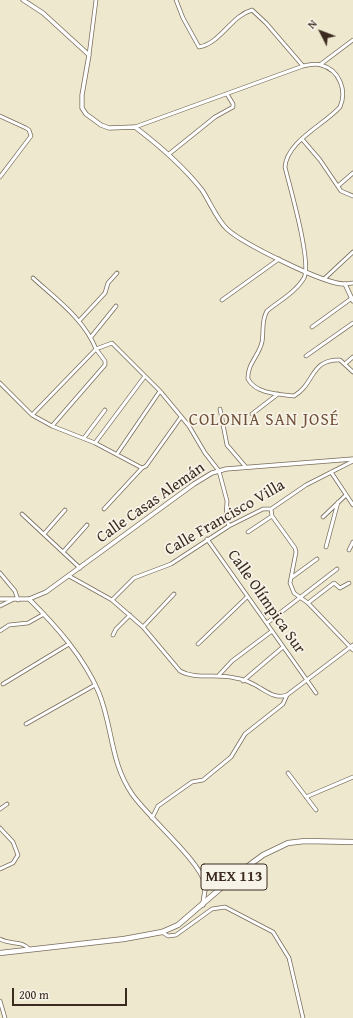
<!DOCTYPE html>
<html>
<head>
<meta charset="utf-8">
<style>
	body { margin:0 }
	#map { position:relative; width:353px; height:1018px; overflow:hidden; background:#ede8ce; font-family:"Gentium Book Plus",serif }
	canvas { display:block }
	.north { position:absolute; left:301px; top:12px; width:40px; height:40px; -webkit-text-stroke:3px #f7f3e8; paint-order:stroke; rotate:312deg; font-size:11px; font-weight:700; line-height:16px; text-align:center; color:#3b2a1e }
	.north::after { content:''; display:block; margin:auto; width:14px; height:18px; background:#3b2a1e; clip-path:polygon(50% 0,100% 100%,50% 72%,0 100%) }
	.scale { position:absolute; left:12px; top:988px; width:115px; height:18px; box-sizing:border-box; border:2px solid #3b2a1e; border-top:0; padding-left:5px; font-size:12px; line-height:14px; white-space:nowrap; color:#3b2a1e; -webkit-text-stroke:3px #f7f3e8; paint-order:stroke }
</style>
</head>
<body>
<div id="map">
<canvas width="353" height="1018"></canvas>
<div class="north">N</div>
<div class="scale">200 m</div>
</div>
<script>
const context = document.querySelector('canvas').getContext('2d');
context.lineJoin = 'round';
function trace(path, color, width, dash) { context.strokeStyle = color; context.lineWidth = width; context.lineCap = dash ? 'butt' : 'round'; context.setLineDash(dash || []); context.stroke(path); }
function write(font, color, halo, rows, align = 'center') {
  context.font = font + ' "Gentium Book Plus",serif'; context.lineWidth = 3.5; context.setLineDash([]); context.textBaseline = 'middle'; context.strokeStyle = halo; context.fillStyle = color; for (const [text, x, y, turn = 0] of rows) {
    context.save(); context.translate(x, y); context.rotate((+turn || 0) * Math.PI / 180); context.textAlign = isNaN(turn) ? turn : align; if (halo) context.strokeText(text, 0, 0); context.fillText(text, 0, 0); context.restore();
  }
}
const minor = new Path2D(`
	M176,0L183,18L199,47C221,43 231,16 252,10L266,23L303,66
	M89,55L96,0
	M321,64L353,40
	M0,116L26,128L29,130L31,136L0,177
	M135,127L303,66C309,65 315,63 321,65C340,70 347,91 340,107C324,125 287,141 285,167C290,188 312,262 304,278C296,292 279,301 267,311C261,321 264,331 262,342C259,356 247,364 248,379C256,394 279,394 294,396C315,384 310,359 340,360L353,372
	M302,139L320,160L341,191L353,196
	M169,154L215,117L233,107V104L227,94
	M338,186L353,173
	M33,278C56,299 84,319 96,349L112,343L160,391L189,426L205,453L219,471L227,501L226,516L229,526
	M324,279L353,252
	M345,284L353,283
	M222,300L279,259
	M79,321L105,293L108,283L117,273
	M312,327L352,298
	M91,337L116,306
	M306,356L353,323
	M346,363L353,357
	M0,383L32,415L52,426L95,443L142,468L146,466L181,417
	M220,409L227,445L245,466
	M252,414L278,394
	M32,415L96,349L105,361V365L52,426
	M84,438L105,410
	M95,443L145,376
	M117,454L160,391
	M331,472L353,505
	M104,509L142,468
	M271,509L272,516L295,548L296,552L290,583L294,593L308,603L353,650
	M22,514L80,568
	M323,517L346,495
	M248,532L272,516
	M44,534L65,510
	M207,539L316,693
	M326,547L338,502
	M349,550L353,542
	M63,552L87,525
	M0,573L15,591L18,600
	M69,576L112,600L143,627L180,671C196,680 217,673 235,678C241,679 248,681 253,684C264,689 274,700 287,695
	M291,578L317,559
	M112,600L134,578L171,564L229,526L263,509H271L306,485L353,461
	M308,603L334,583L340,588L349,583
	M0,606L12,600
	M267,623L337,569
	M143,627L174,594
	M0,631L9,625L28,623L44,614
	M113,635L116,629L130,615
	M198,644L247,597
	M219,675L232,661L272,631
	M243,681L283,647
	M3,684L69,644
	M26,724L95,685
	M288,773L316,810
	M306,797L353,777
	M0,809L7,804
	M152,818L158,806L192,782L203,780L231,757L245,734L283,704L287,695L353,645
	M0,828L13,842L18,855L13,863L0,869
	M162,932L168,936L176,935L212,909L225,907L273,932L289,958L303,1018
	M0,939C10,945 21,940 29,949
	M0,1001L5,1018`);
const tertiary = new Path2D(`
	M23,0L43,13L89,55L82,95V108L86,114L101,125L109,128L135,127C160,146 183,166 202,190C210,202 217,220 227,229C242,243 325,285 345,284L353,301
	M0,599H29L46,592L194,484L212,473L226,469L353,459
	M29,599C56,626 84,657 99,693C113,728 110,762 132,794C148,817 200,861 205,884C206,890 203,898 203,905`);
const primary = new Path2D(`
	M0,953L124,939L162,932L178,925L236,875L263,855L288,843L305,841L353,842`);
const shields = [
	[234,877,66]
];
const shieldNames = [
	["MEX 113",234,877]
];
const streetNames = [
	["Calle Casas Alemán",151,503,-35],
	["Calle Francisco Villa",225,518,-30],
	["Calle Olímpica Sur",266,602,55]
];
const neighbourhoodNames = [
	["COLONIA SAN JOSÉ",264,421]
];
trace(minor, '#796c5c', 4.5);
trace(tertiary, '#796c5c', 5);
trace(primary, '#796c5c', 6);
trace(minor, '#fff', 3);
trace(tertiary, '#fff', 3.5);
trace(primary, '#fff', 4.5);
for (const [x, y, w] of shields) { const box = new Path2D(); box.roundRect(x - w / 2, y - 13, w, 26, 3); context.fillStyle = '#f7f3e8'; context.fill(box); trace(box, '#3b2a1e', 1); }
write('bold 15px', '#3b2a1e', null, shieldNames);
write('16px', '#3b2a1e', '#f7f3e8', streetNames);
context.letterSpacing = '1px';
write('17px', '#705036', '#f7f3e8', neighbourhoodNames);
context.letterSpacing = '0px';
</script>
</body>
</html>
